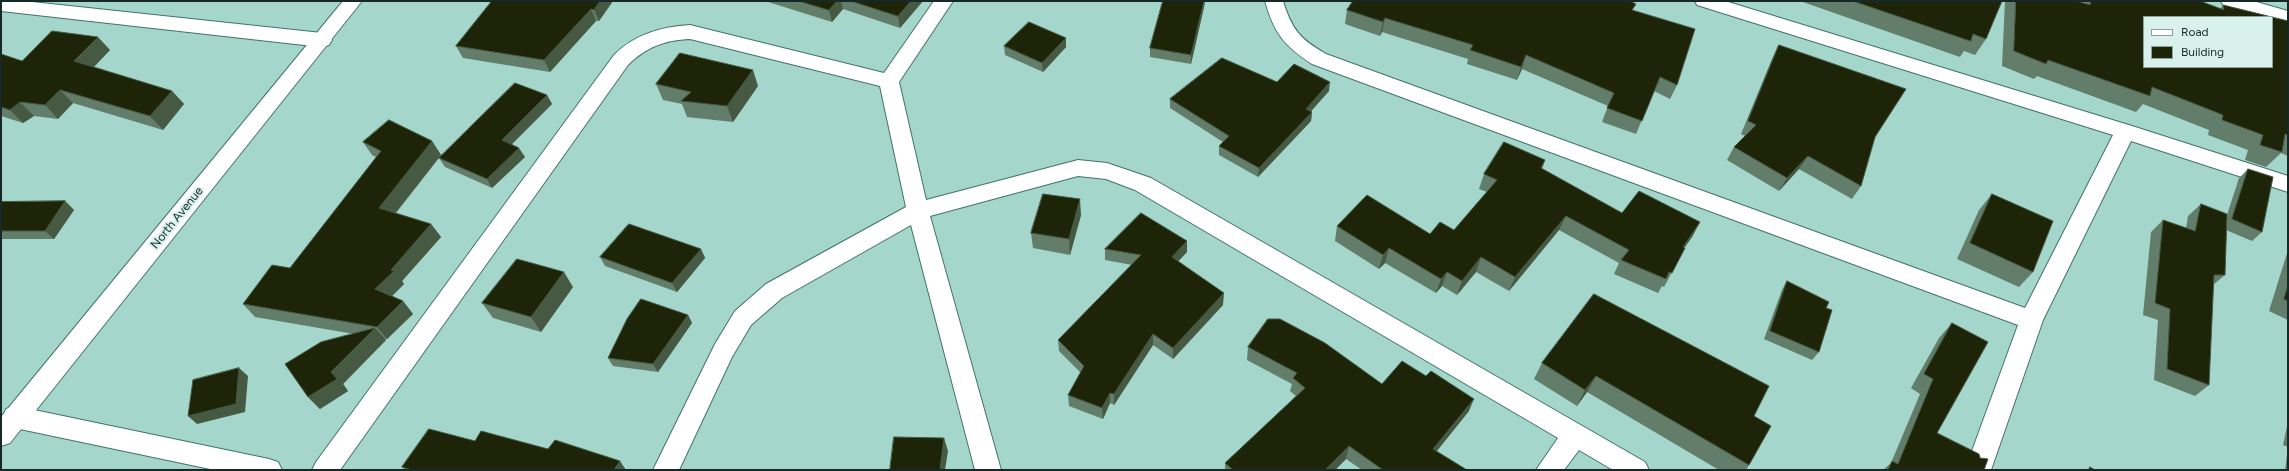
<!DOCTYPE html>
<html>
<head>
<meta charset="utf-8">
<style>
	body { margin:0 }
	#map { position:relative; width:2289px; height:471px; overflow:hidden; background:#a5d6cc; font-family:Figtree,sans-serif }
	canvas { display:block }
	.frame { position:absolute; inset:0; border:2px solid #162926; pointer-events:none }
	.legend { position:absolute; left:2143px; top:16px; width:130px; height:52px; box-sizing:border-box; background:#d9f1ec; border:1px solid #8ba19d; margin:0; padding:5px 7px; list-style:none; font-size:12px; color:#162926 }
	.legend li { display:flex; align-items:center; gap:8px; height:20px }
	.legend b { width:20px; border:1px solid #8ba19d }
</style>
</head>
<body>
<div id="map">
<canvas width="2289" height="471"></canvas>
<div class="frame"></div>
<ul class="legend">
<li><b style="height:5px;background:#fff"></b>Road</li>
<li><b style="height:11px;background:#1e2407"></b>Building</li>
</ul>
</div>
<script>
const context = document.querySelector('canvas').getContext('2d');
context.lineJoin = 'round';
function trace(path, color, width, dash) { context.strokeStyle = color; context.lineWidth = width; context.lineCap = dash ? 'butt' : 'round'; context.setLineDash(dash || []); context.stroke(path); }
function fillPath(path, color) { context.fillStyle = color; context.fill(path, 'evenodd'); }
function write(font, color, halo, rows, align = 'center') {
  context.font = font + ' Figtree,sans-serif'; context.lineWidth = 4; context.setLineDash([]); context.textBaseline = 'middle'; context.strokeStyle = halo; context.fillStyle = color; for (const [text, x, y, turn = 0] of rows) {
    context.save(); context.translate(x, y); context.rotate((+turn || 0) * Math.PI / 180); context.textAlign = isNaN(turn) ? turn : align; if (halo) context.strokeText(text, 0, 0); context.fillText(text, 0, 0); context.restore();
  }
}
const minor = new Path2D(`
	M1,1H23L322,33L329,35L332,40L329,45L322,47L1,11Z
	M934,1H953L899,82L926,200L1078,160L1107,163L1151,178L1645,462L1649,470H1613L1579,450L1564,470H1536L1558,438L1135,190L1106,179L1078,176L930,216L1001,470H975L911,225L782,298L751,325L732,357L679,470H653L715,344L735,311L766,284L906,207L880,86L690,39C665,40 646,47 628,65L340,470H312L316,462L614,55C635,34 661,27 690,25L884,73Z
	M1265,1H1283C1292,30 1300,39 1326,54L2025,308L2113,135L1697,5L1695,1H1725L2132,126L2288,176V192L2131,141L2043,320L1991,470H1965L2018,325L1312,64C1284,46 1274,33 1265,1Z
	M2221,1H2253L2288,11V23L2272,19V17H2265L2223,5Z
	M15,406L269,459L278,462L282,470H215L15,428L6,425L3,417L6,409Z`);
const tertiary = new Path2D(`
	M343,1H362L10,443L1,446V417Z`);
const wall = new Path2D(`
	M492,1H613L599,21H596L550,72L463,58L456,46Z
	M765,1H923L900,28L843,9L832,22Z
	M1163,1H1205L1204,7L1191,64L1150,57V48Z
	M1800,1H2002L1986,39L1975,55L1964,51L1960,57Z
	M2005,1H2077L2084,3L2085,1H2200L2220,9L2223,5L2288,21V156L2281,153L2266,167L2245,160L2248,150L2208,135L2209,130L2143,104L2136,112L2037,76L2034,79L2002,66Z
	M1347,10H1634L1677,85L1670,99L1654,91L1636,134L1602,122L1608,106L1522,69L1517,80L1467,64L1468,59L1382,32L1380,36L1345,24Z
	M1779,45L1875,137L1861,186L1852,199L1799,169L1779,191L1727,160L1734,147L1745,136L1741,134L1772,59Z
	M1004,46L1066,47L1043,72L1005,55Z
	M110,50L94,67L172,91L184,104L163,130L73,103L58,119L34,116L23,123L1,116V54L22,61Z
	M1277,82L1329,91L1311,111L1312,112L1311,121L1258,177L1219,155V146L1223,142L1170,108V99Z
	M656,84L758,86L733,122L687,117L682,104L663,100Z
	M547,95L552,104L512,144L525,157L492,188L445,167L439,158L396,213L431,224L441,237L402,281L404,284L392,296L403,301L413,314L387,339H385L386,340L343,384L348,391L320,409L308,397L354,334L255,317L243,304L290,268L376,157L372,155L363,142L432,141L441,155Z
	M1542,169L1622,213L1700,222L1692,237L1684,248H1685L1664,287L1662,286L1658,293L1614,274L1619,263L1559,230L1509,291L1476,272L1457,295L1442,286L1436,293L1385,263L1379,269L1335,241L1337,226L1430,234L1454,230L1487,192L1479,189L1484,174Z
	M2248,169L2262,232L2252,241L2226,230L2225,275L2213,285L2209,385L2195,396L2154,380L2158,320L2143,315L2151,232L2163,220L2186,228L2188,216L2201,204L2227,215L2239,178Z
	M1992,194L2033,272L2019,287L1957,259L1979,210Z
	M65,201L74,210L54,239H1V202Z
	M1081,215L1070,255L1033,248L1031,233Z
	M701,249L705,258L677,292L605,266L600,257Z
	M1105,249L1187,252L1178,261L1223,305L1173,359L1153,345L1114,405L1110,403L1103,419L1069,406L1068,395L1081,373L1059,351L1058,340L1132,265L1105,260Z
	M2288,250V320L2269,311Z
	M1787,281L1826,308L1819,352L1812,360L1764,339L1782,290Z
	M573,287L541,332L493,318L482,303Z
	M1594,294L1749,465L1746,470H1719L1587,392L1577,406L1534,379L1542,363Z
	M688,315L692,323L658,372L613,366L608,358Z
	M1952,323L1937,433L1980,458L1984,470H1883L1891,463L1920,394L1911,388L1939,338Z
	M1248,347L1382,384L1469,411L1436,452L1467,470H1362L1346,459L1335,470H1225V463L1296,396L1290,391L1292,384L1247,360Z
	M2288,422V470H2285L2288,447L2283,445Z
	M475,441L626,470H405L402,467Z`);
const shadedWall = new Path2D(`
	M600,1H613L599,21L594,10Z
	M837,1H841L843,9L832,22L829,10Z
	M911,1H923L900,28L898,16Z
	M1204,1H1205L1204,7L1191,64V55Z
	M591,9L596,21L550,72L544,60Z
	M1385,18L1382,32L1380,36L1383,22Z
	M98,37L110,50L87,74L74,61Z
	M1066,38V47L1043,72L1042,63Z
	M1526,55L1522,69L1517,80L1521,67Z
	M753,70L758,86L733,122L727,106Z
	M1330,82L1329,91L1305,118L1306,109Z
	M60,90L73,103L58,119L45,105Z
	M172,91L184,104L163,130L150,116Z
	M547,95L552,104L507,149L502,140Z
	M20,102L34,116L23,123L10,110Z
	M1312,112L1311,121L1258,177L1259,168Z
	M432,141L441,155L389,221L379,208Z
	M519,148L525,157L492,188L487,179Z
	M1808,156L1799,169L1779,191L1787,178Z
	M1545,160L1540,175L1541,168Z
	M1080,199L1081,215L1070,255L1069,239Z
	M65,201L74,210L54,239L45,231Z
	M1566,216L1559,230L1509,291L1515,277Z
	M1700,222L1692,237L1675,261L1683,247Z
	M431,224L441,237L402,281L404,284L386,302L375,289L391,270Z
	M1187,241V252L1172,268V257Z
	M1389,248L1385,263L1379,269L1383,255Z
	M701,249L705,258L677,292L672,283Z
	M1481,257L1476,272L1457,295L1462,281Z
	M564,272L573,287L541,332L531,317Z
	M1447,272L1442,286L1436,293L1441,279Z
	M1224,293L1223,305L1173,359V348Z
	M403,301L413,314L387,339L377,327Z
	M688,315L692,323L658,372L653,364Z
	M375,328L386,340L343,384L348,391L320,409L308,397L331,372Z
	M1153,334V345L1114,405V394Z
	M239,368L248,376L245,412L197,424L188,416Z
	M1596,376L1587,392L1577,406L1585,390Z
	M1110,393V403L1103,419L1102,408Z
	M1474,399L1469,411L1428,462L1433,449Z
	M944,438L948,451L945,470H940Z
	M1349,446L1346,459L1335,470H1325Z
	M620,461L626,470H614Z`);
const building = new Path2D(`
	M492,1H600L594,10L591,9L544,60L456,46Z
	M799,1H837L829,10Z
	M851,1H911L898,16Z
	M1163,1H1204L1191,55L1150,48Z
	M1353,1H1630L1636,4L1632,10L1695,29L1677,85L1660,77L1642,121L1607,108L1614,93L1526,55L1521,67L1470,50L1473,45L1385,18L1383,22L1347,10Z
	M1853,1H2002L1986,39L1973,34L1971,41Z
	M2016,1H2077L2090,5L2091,1H2200L2224,10L2223,5L2288,21V135L2285,134L2282,152L2260,145L2263,135L2222,120L2223,115L2152,87L2150,96L2048,60L2046,64L2014,51ZM2144,17H2272V67H2144Z
	M1029,22L1066,38L1042,63L1004,46Z
	M52,31L98,37L74,61L172,91L150,116L60,90L45,105L20,102L10,110L1,107V54L22,61Z
	M1779,45L1906,89L1875,137L1861,186L1808,156L1787,178L1734,147L1756,125L1748,121Z
	M680,53L753,70L727,106L681,101L691,92L656,84Z
	M1222,58L1277,82L1294,64L1330,82L1306,109L1312,112L1259,168L1219,146L1229,136L1170,99Z
	M515,83L547,95L502,140L519,148L487,179L439,158Z
	M389,120L432,141L379,208L431,224L391,270L394,271L375,289L403,301L377,327L243,304L272,265L290,268L381,151L363,142Z
	M1504,142L1545,160L1541,168L1622,213L1639,191L1700,222L1683,247L1685,248L1672,273L1669,272L1666,279L1621,260L1629,250L1566,216L1515,277L1481,257L1462,281L1447,272L1441,279L1389,248L1383,255L1337,226L1367,195L1430,234L1440,222L1454,230L1497,180L1484,174Z
	M2248,169L2273,177L2262,232L2232,219Z
	M1043,194L1080,199L1069,239L1031,233Z
	M1992,194L2053,221L2033,272L1970,243Z
	M65,201L45,231H1V202Z
	M2201,204L2227,214L2225,275H2214L2209,385L2167,369L2170,309L2155,303L2163,220L2195,231Z
	M1141,213L1187,241L1172,257L1224,293L1173,348L1153,334L1114,394L1110,393L1102,408L1068,395L1084,366L1058,340L1141,255L1105,249Z
	M629,224L701,249L672,283L600,257Z
	M517,259L564,272L531,317L482,303Z
	M1787,281L1829,302L1826,308L1832,310L1819,352L1770,331Z
	M2288,286V301L2284,299Z
	M1594,294L1769,386L1754,416L1771,426L1749,465L1596,376L1585,390L1542,363Z
	M641,299L688,315L653,364L608,358L627,319Z
	M1268,319H1280L1325,343L1382,384L1402,361L1426,376L1431,371L1474,399L1433,449L1467,470H1383L1349,446L1325,470H1233L1225,463L1305,388L1293,378L1297,373L1248,347Z
	M1952,323L1988,342L1937,433L1979,454L1980,458L1988,459L1984,470H1888L1892,461L1898,464L1933,379L1924,374Z
	M375,328L331,372L337,379L308,397L285,364L321,342Z
	M239,368L236,404L188,416L193,380Z
	M429,429L475,441L481,431L548,449L555,440L620,461L614,470H412L402,467Z
	M894,437L944,438L940,470H890Z
	M2090,467L2095,470H2089Z`);
const streetNames = [
	["North Avenue",177,218,-51]
];
trace(minor, '#437269', 2);
trace(tertiary, '#437269', 2);
fillPath(minor, '#fff');
fillPath(tertiary, '#fff');
fillPath(wall, '#627d6a');
fillPath(shadedWall, '#465942');
fillPath(building, '#1e2407');
trace(building, '#465942', 1);
write('12px', '#162926', '#d9f1ec', streetNames);
</script>
</body>
</html>
